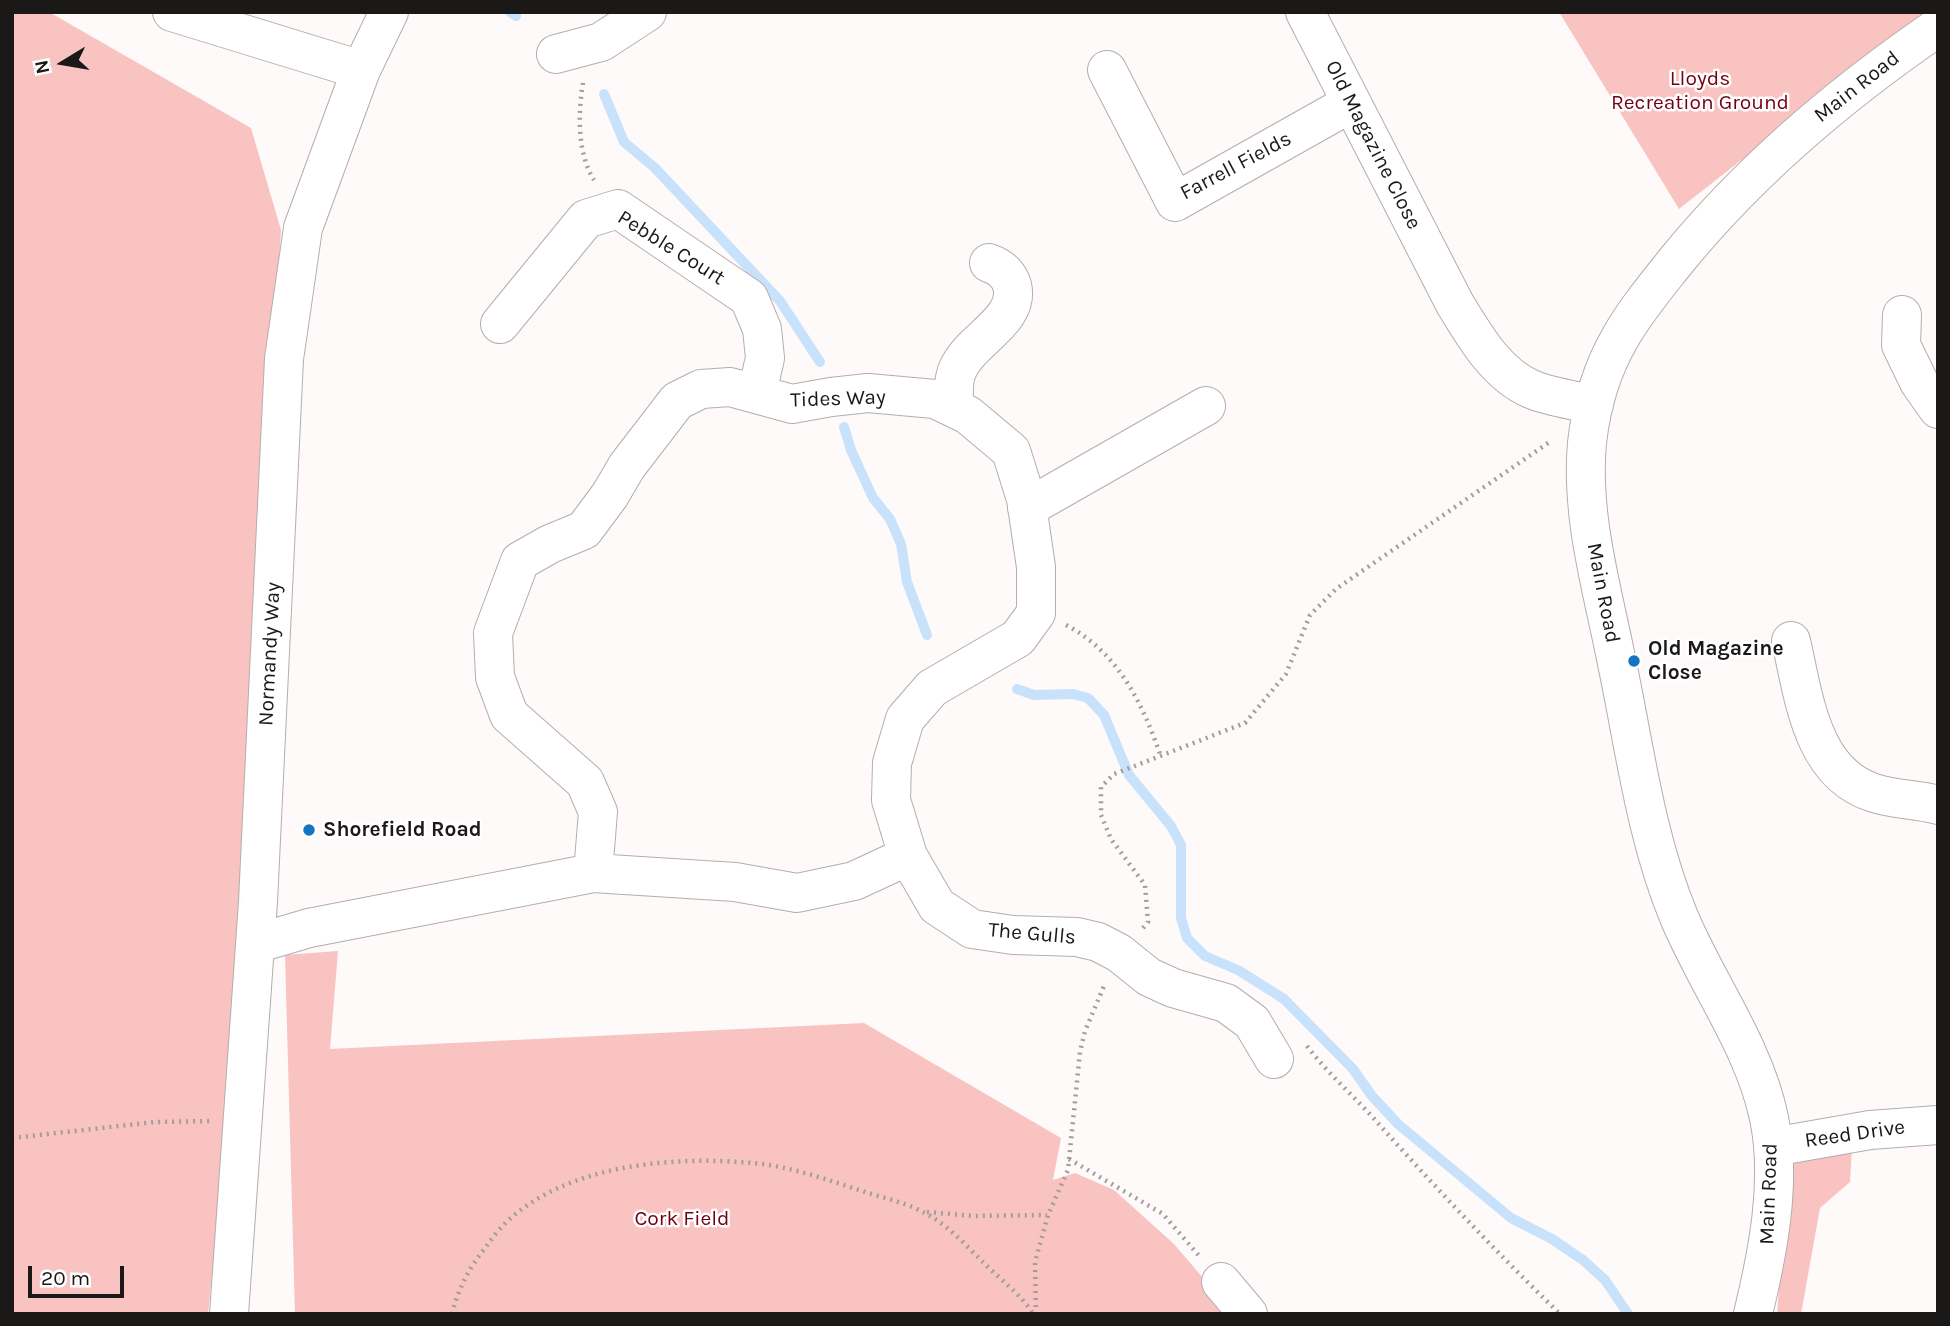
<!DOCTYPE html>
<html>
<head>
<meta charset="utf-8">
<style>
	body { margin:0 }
	#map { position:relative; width:1950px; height:1326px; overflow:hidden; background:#fefaf9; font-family:Karla,sans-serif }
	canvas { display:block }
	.frame { position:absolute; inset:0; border:14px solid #1b1818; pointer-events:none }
	.north { position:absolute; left:28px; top:28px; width:70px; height:70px; -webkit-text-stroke:5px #fff; paint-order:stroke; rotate:259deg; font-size:19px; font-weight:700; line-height:28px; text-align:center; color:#1b1818 }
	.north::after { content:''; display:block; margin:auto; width:24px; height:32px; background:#1b1818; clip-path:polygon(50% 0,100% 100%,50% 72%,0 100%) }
	.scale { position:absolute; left:28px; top:1266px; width:96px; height:32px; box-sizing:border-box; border:4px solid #1b1818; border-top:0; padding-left:9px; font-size:21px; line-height:24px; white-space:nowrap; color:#1b1818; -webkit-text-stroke:5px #fff; paint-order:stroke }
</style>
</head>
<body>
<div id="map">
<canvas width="1950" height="1326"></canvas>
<div class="frame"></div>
<div class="north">N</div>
<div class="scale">20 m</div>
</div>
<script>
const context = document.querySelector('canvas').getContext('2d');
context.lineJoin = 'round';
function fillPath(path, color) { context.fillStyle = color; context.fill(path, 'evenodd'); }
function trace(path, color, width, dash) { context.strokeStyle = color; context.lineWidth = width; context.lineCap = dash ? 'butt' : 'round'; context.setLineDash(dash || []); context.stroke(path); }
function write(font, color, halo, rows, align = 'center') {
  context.font = font + ' Karla,sans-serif'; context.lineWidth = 5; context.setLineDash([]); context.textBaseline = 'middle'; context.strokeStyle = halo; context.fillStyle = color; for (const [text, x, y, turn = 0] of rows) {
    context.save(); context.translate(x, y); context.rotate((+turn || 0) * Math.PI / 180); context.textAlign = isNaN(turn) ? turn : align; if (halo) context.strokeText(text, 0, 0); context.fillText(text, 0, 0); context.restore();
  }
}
const green = new Path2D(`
	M12,12H49L251,128L281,230L224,1156L208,1314H12Z
	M1559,12H1930L1679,209Z
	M338,951L330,1049L864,1023L1061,1138L1053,1180L1075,1173L1114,1190L1174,1244L1234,1314H295L285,955Z
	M1852,1146L1850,1182L1820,1208L1801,1314H1777L1789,1161Z`);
const stream = new Path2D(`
	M510,12L516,16
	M604,94L624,142L655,168L780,301L820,362
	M844,427L851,450L873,498L890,519L901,544L907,582L927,635
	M1017,689L1034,695L1073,694L1088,698L1104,715L1129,775L1171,826L1181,845V918L1187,938L1205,956L1238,970L1284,999L1353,1069L1372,1096L1398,1124L1511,1218L1552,1239L1583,1260L1605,1280L1628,1314`);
const path = new Path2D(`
	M583,83C578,113 577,153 594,180
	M1066,625C1118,652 1143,704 1161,757
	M1143,928L1148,922L1145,885L1111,839L1101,815V787L1114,774L1245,723L1286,674L1310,615L1336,589L1551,441
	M1307,1046C1328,1074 1353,1095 1376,1121C1435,1187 1496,1252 1560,1314
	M12,1138L155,1122L210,1121
	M1069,1159L1163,1214L1200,1257
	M927,1212L973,1216L1047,1215
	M452,1314C458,1289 469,1268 485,1248C493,1237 502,1225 513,1216C575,1164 674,1156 752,1163C790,1166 828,1180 865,1192C884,1198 907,1203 925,1213C950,1226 969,1249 989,1268C1005,1283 1022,1296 1033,1314
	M1036,1314L1035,1262L1048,1215L1068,1170L1080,1052L1085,1031L1104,986`);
const minor = new Path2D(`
	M172,12L361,70
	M1305,12L1455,304C1474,335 1496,374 1531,389C1550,397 1574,400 1594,405
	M556,54L601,42L647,12
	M1107,70L1175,202L1351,103
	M1902,315L1901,345L1919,382L1938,409
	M500,324L586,219L618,209L749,298L762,329L765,358L757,393
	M954,408C954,393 952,378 960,365C974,338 1021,319 1012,285C1008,273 1000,267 989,263
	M1027,508L1206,406
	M1791,641C1804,697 1811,773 1874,793C1895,800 1917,799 1938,805
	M593,873L598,812L585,782L509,715L495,677L493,633L520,561L550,544L584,530L610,495L627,466L677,401L701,389L730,387L792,404L831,397L868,393L935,399L968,415L1011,451L1026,499L1036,567V613L1018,638L932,688L905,719L892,763L891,800L908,856L937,906L972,929L1013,935L1077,937L1098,942L1119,953L1149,977L1173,988L1226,1003L1252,1022L1274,1059
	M255,944L309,928L593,873L735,882L797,893L854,881L908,856
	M1773,1147L1870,1130L1938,1125
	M1221,1282L1248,1314
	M229,1314L258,902L284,359L303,228L361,70L389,12
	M1753,1314C1768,1252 1782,1181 1769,1118C1754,1046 1707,984 1679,917C1646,838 1635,750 1618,668C1604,595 1580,518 1587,443C1591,407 1602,369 1620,338C1635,311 1657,285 1676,261C1751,169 1840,94 1938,27`);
const markers = [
	[1634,661,7,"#1575c1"],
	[309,830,7,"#1575c1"]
];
const parkNames = [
	["Lloyds",1700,79],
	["Recreation Ground",1700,103],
	["Cork Field",682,1219]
];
const streetNames = [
	["Main Road",1857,87,-38],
	["Old Magazine Close",1373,145,63],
	["Farrell Fields",1236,166,-28],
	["Pebble Court",671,248,32],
	["Tides Way",838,399,-2],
	["Main Road",1603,593,79],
	["Normandy Way",270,654,-87],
	["The Gulls",1032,934,5],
	["Reed Drive",1855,1134,-8],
	["Main Road",1769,1194,-88]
];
const poiNames = [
	["Old Magazine",1648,649],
	["Close",1648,673],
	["Shorefield Road",323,830]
];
fillPath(green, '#f9c3c1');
trace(stream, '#c9e2fc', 10);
trace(minor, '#b5adad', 40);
trace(path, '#a19d9c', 4.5, [2, 5]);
trace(minor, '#fff', 38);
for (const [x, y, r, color] of markers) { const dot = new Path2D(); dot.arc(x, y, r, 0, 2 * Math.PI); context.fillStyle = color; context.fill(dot); trace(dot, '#fff', 2.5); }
write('21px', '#720014', '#fff', parkNames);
write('21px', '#1b1818', '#fff', streetNames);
write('bold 21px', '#1b1818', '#fff', poiNames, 'left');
</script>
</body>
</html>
